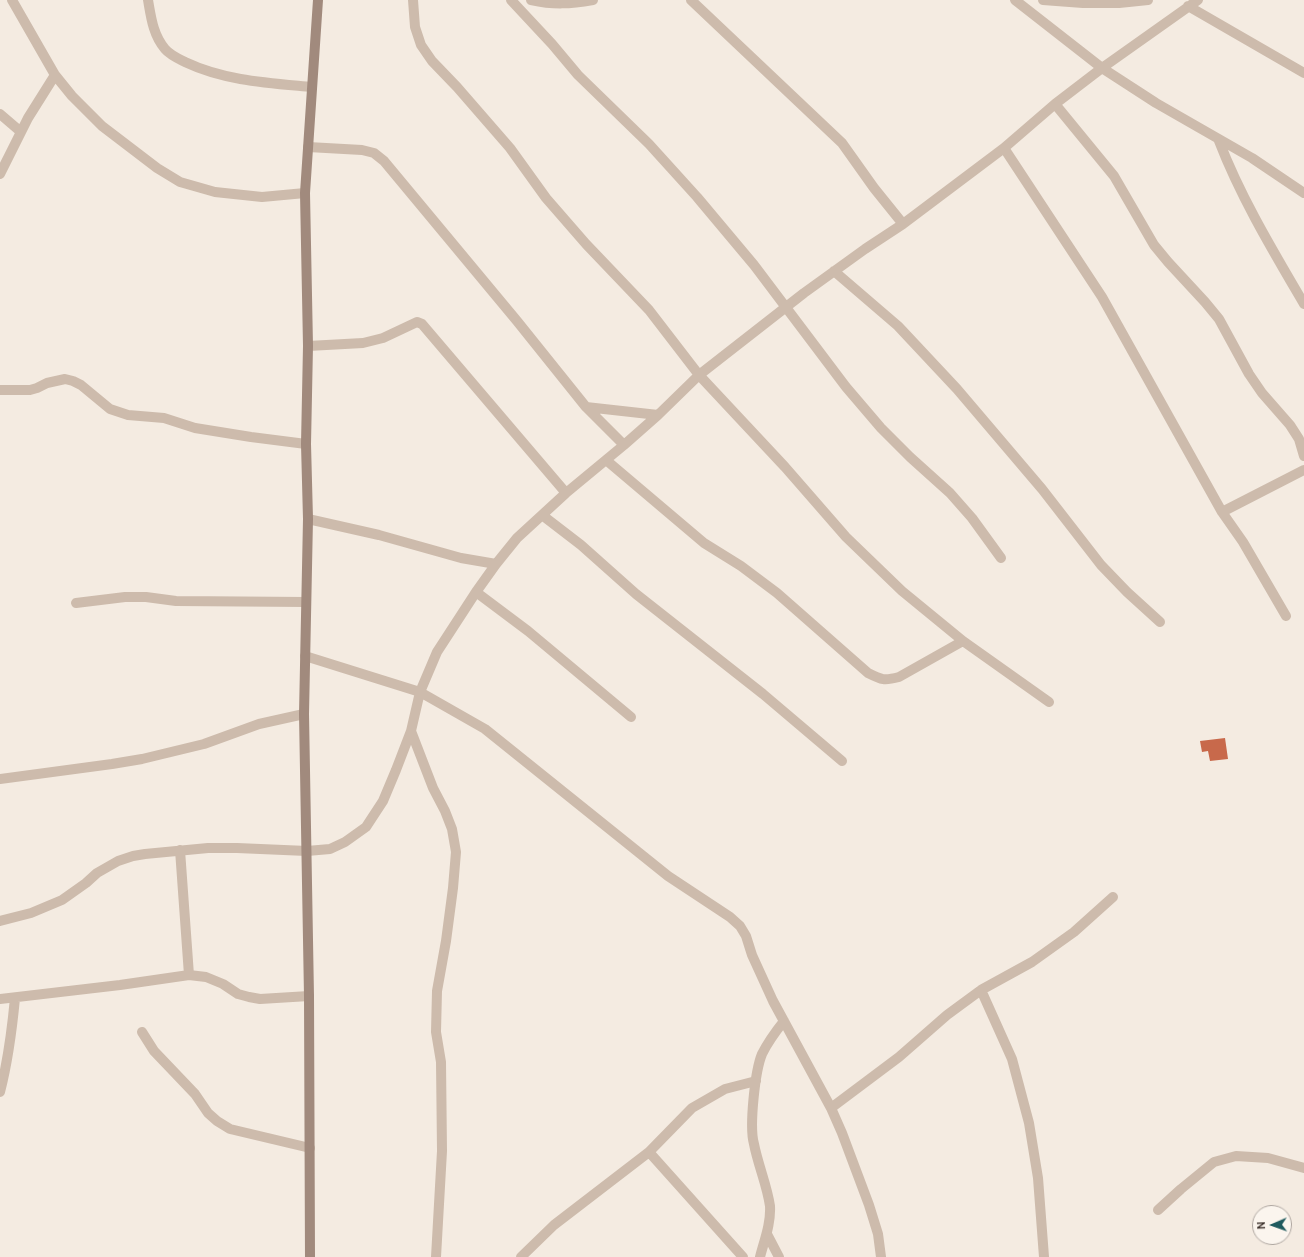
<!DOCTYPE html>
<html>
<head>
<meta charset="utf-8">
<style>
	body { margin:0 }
	#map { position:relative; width:1304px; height:1257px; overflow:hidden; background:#f4ebe1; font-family:Cabin,sans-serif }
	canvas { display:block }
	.north { position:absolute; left:1252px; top:1205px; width:40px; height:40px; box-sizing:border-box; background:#fbf5ee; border:1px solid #aea6a0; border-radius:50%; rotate:268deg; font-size:11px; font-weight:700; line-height:16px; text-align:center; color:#3b302b }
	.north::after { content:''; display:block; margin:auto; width:14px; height:18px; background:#1f5a5e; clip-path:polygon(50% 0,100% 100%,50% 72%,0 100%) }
</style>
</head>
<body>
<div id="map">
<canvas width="1304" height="1257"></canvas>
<div class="north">N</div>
</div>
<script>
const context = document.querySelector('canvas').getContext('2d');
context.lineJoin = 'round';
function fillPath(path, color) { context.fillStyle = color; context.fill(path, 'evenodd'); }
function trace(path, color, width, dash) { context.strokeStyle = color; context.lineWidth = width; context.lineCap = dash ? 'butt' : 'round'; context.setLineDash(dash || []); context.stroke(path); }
const building = new Path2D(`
	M1225,738L1228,759L1210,761L1208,751L1202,752L1200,741Z`);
const street = new Path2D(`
	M12,0L55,75L72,96L102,126L157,168L180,182L215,192L262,197L305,193
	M148,0C151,17 153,35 165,49C170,55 179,59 185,62C225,81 269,83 312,87
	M413,0L415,27L421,45L432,61L457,87L510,148L546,198L586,244L649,310L699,375L785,467L846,537L902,591L963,641L1049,702
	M511,0L552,44L578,75L649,144L697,197L754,265L846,387L881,428L910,457L950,493L972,518L1001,558
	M531,0C554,5 570,4 593,0
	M691,0L842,143L874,188L903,224
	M1015,0L1102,68L1156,103L1252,158L1304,193
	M1043,0L1083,3H1119L1148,0
	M1188,6L1304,73
	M1055,104L1114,176L1154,245L1168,262L1205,302L1219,319L1249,374L1262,393L1290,425L1299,439L1304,456
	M0,114L21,132
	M1219,141C1241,198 1273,251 1304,304
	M308,147L362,150L374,153L384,161L517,321L586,407L624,445
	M1004,148L1102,297L1222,512L1243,542L1286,616
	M0,174L28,118L55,75
	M834,271L898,326L957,389L1042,489L1101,565L1127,592L1160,622
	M308,346L363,343L383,338L417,322L422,324L566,493
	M0,390H30L37,388L47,383L65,379L73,381L81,385L110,409L128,415L164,418L195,428L251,437L306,444
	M586,407L658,415
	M606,460L704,543L741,566L777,593L868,673C882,680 884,681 899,677L963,641
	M1222,512L1304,470
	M542,515L581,545L636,594L763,694L842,761
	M308,519L379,535L461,558L496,564
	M476,592L528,631L631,717
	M76,603L125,597H146L176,601L306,602
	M305,656L420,692L485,729L668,876L730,917L740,926L746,936L752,955L773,1001L831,1108L842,1133L869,1205L878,1234L881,1257
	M411,731L433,788L445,811L452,829L456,852L453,888L446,941L437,991L436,1032L441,1062L442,1151L436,1257
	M0,779L112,764L142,759L204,744L259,724L304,714
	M180,850L189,975
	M0,921L31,913L62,900L86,883L97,873L118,861L133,856L145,854L208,848H237L307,851L330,849L345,842L366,827L383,801L396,770L411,731L420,692L437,652L476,592L496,564L517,538L566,493L624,445L658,415L699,375L804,293L865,249L903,224L1004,148L1055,104L1102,68L1198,0
	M981,990L1012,1059L1029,1123L1038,1178L1044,1257
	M0,999L120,985L189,975L206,977L223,984L238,994L249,997L260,999L309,996
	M142,1032L154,1051L195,1094L208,1113L217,1121L230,1129L310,1148
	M0,1092C8,1061 12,1030 15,998
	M831,1108L899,1057L947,1015L981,990L1032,962L1074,932L1113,897
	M649,1152L743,1257
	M1158,1210L1181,1189L1214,1162L1236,1156L1268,1158L1304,1168
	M767,1234L779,1257
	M521,1257L554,1225L649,1152L692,1108L725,1089L756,1081
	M760,1257C764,1241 771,1224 770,1206C767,1185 758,1165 754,1144C749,1127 755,1071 762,1054C768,1042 776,1031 784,1021`);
const secondary = new Path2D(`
	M310,1257L309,996L304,714L308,519L306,444L308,346L305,193L318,0`);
fillPath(building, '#c8694b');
trace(street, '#cdbbac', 10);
trace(secondary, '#a18a7d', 10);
</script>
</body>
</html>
